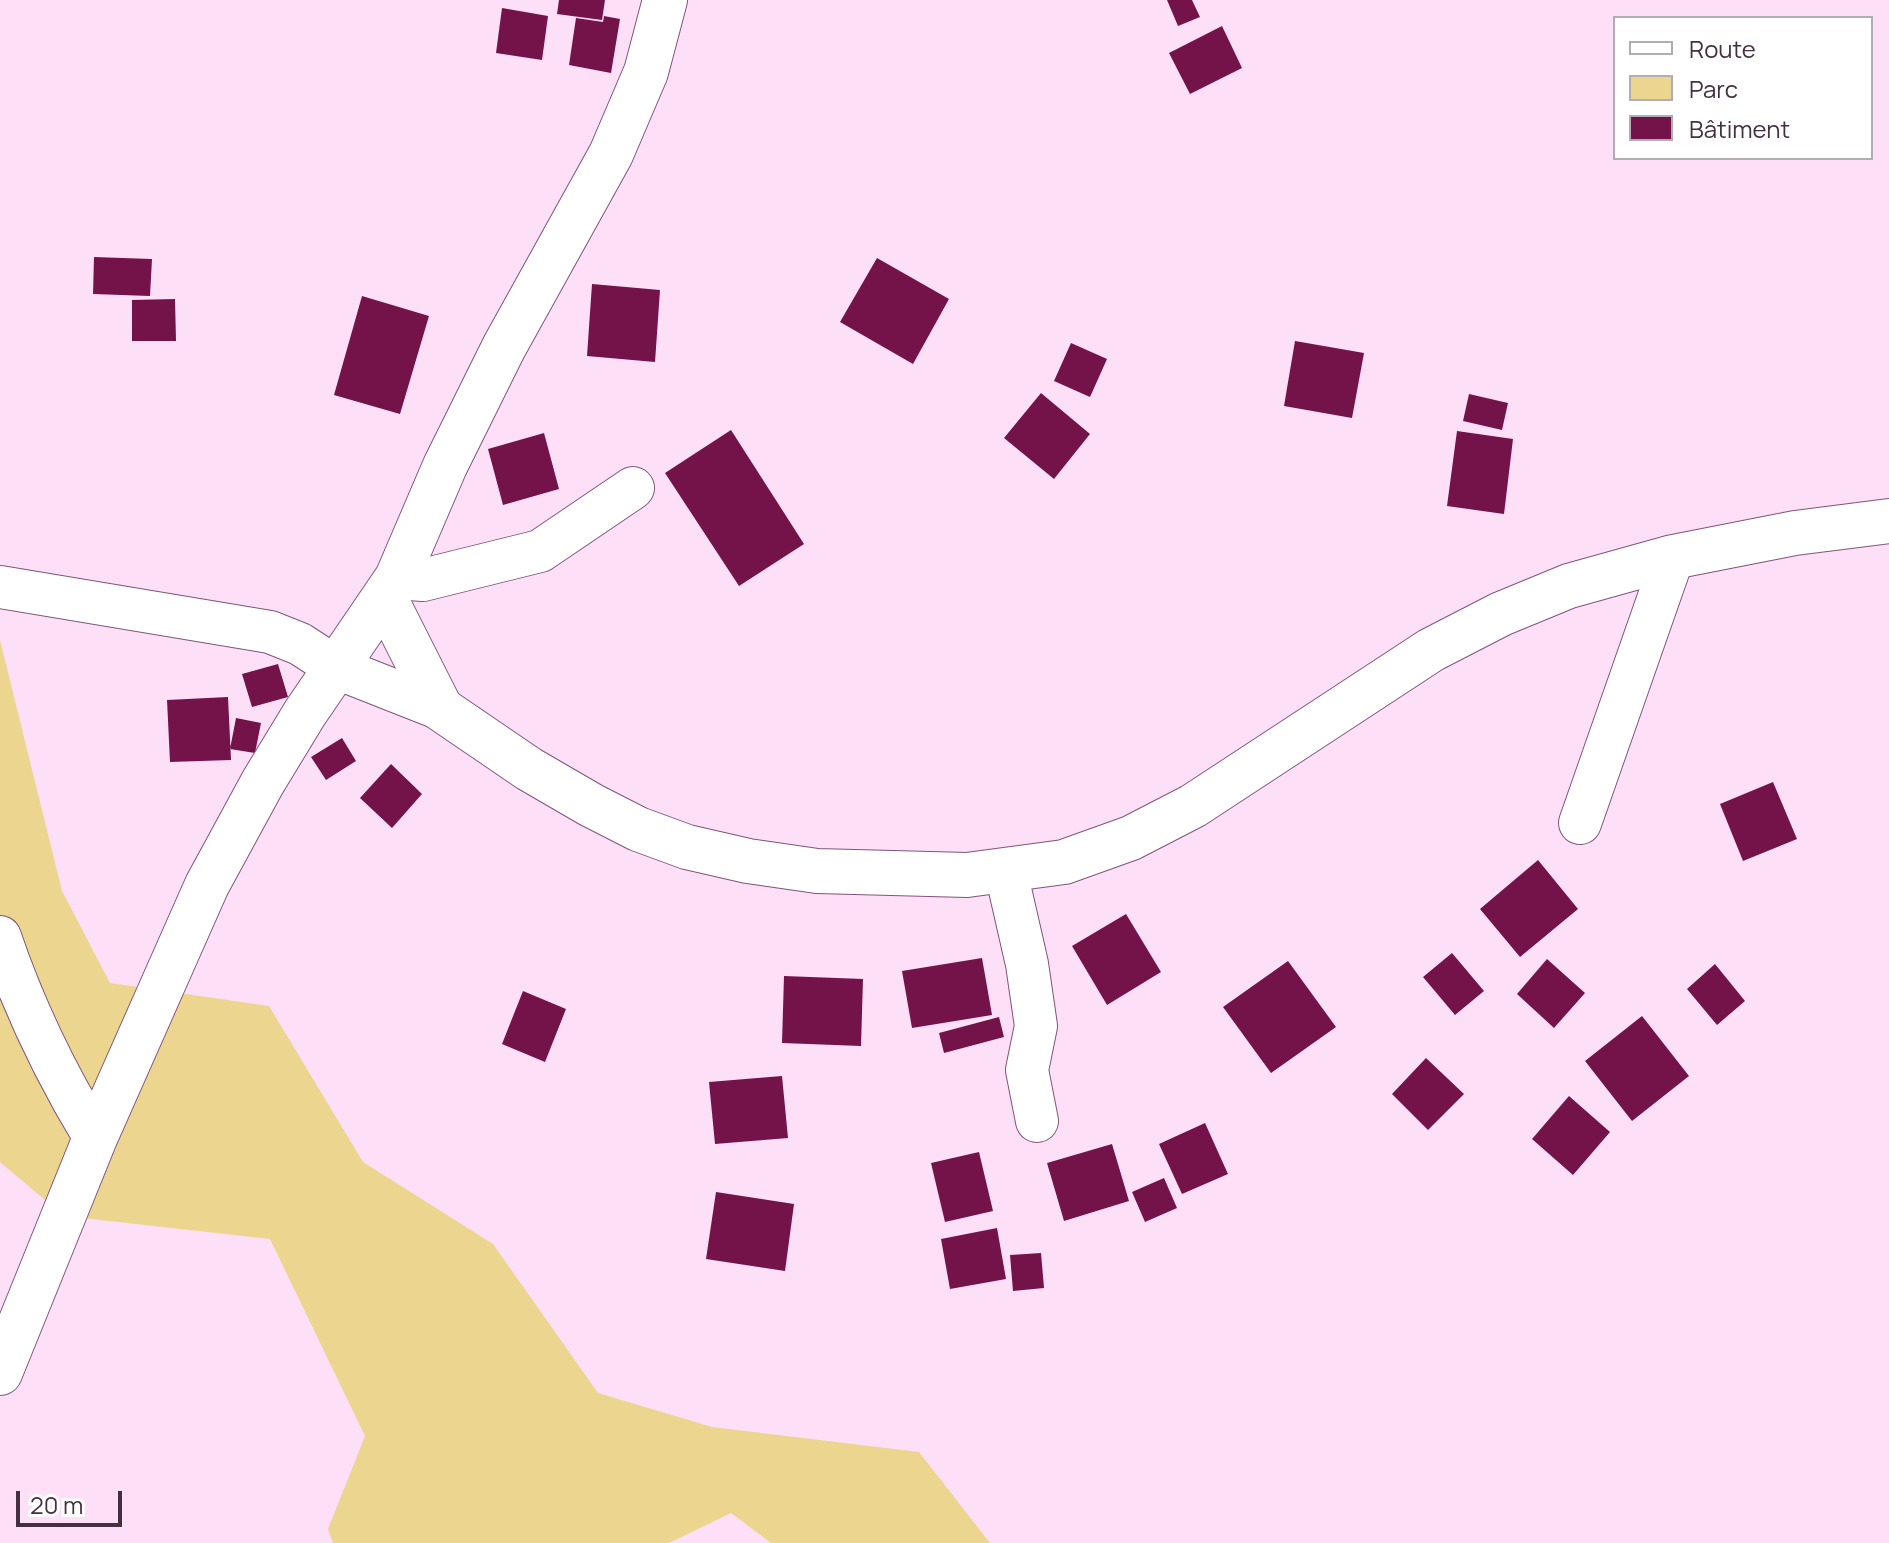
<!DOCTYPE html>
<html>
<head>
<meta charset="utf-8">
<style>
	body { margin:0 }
	#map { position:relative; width:1889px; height:1543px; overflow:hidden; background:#fedff8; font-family:Manrope,sans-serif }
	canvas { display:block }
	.legend { position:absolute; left:1613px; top:16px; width:260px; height:144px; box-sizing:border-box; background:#fff; border:2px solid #b4acb3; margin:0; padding:10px 14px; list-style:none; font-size:24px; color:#443041 }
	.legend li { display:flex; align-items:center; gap:16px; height:40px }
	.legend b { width:40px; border:2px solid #b4acb3 }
	.scale { position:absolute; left:16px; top:1491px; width:106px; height:36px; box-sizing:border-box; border:4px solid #443041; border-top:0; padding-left:10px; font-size:24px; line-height:28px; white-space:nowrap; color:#443041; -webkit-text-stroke:6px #fff; paint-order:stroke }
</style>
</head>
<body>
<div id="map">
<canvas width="1889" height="1543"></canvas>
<ul class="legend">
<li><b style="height:10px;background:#fff"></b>Route</li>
<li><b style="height:22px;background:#ecd58f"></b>Parc</li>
<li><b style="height:22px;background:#731349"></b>Bâtiment</li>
</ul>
<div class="scale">20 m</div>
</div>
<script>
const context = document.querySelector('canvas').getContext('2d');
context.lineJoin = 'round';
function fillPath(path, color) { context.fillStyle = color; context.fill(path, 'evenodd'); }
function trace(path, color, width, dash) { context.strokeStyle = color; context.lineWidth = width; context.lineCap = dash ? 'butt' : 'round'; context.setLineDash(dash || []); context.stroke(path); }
const green = new Path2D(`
	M0,640L62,891L110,983L269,1006L363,1162L493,1244L598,1393L712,1427L919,1452L990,1543H771L731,1513L669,1543H333L328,1529L365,1436L270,1239L64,1216L0,1162Z`);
const building = new Path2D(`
	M559,0H605L602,20L557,14Z
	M1167,0H1192L1200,17L1178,26Z
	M502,8L548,16L542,60L496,53Z
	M604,16L620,19L611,73L569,65L576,18L603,22Z
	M1222,26L1242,68L1190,94L1169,53Z
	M94,257L152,259L150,296L93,294Z
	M877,258L949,299L913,364L840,322Z
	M592,284L660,290L655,362L587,356Z
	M362,296L429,316L400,414L334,395Z
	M175,299L176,341H132V300Z
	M1295,341L1364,353L1352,418L1284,406Z
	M1071,343L1107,359L1090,397L1054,381Z
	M1041,393L1090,434L1054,479L1004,438Z
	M1469,394L1508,403L1502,430L1463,421Z
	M731,430L804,544L739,586L665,473Z
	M1457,431L1513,439L1504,514L1447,506Z
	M544,433L559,489L503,505L488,449Z
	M278,664L288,697L252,707L242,674Z
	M228,697L231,760L170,762L167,700Z
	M236,718L261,723L255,753L230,749Z
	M342,738L356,761L326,780L311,757Z
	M391,764L422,794L392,828L360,798Z
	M1773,782L1797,839L1743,861L1720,804Z
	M1538,860L1578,909L1520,957L1480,909Z
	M1126,914L1161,972L1107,1005L1072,946Z
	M1452,953L1484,991L1455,1015L1423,977Z
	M982,958L992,1015L912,1028L902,971Z
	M1547,959L1585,993L1554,1028L1517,994Z
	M1288,961L1336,1027L1271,1073L1223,1007Z
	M1715,964L1745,1001L1717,1025L1687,989Z
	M784,976L863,979L861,1046L782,1043Z
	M523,991L566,1009L545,1062L502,1044Z
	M1642,1016L1689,1076L1632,1121L1585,1061Z
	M999,1017L1004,1037L944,1053L939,1033Z
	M1426,1058L1464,1094L1428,1130L1392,1094Z
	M782,1076L788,1138L715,1144L709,1082Z
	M1569,1096L1610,1132L1573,1175L1532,1139Z
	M1205,1123L1228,1174L1182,1194L1159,1144Z
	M1112,1144L1129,1201L1064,1221L1047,1163Z
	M979,1152L993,1211L945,1222L931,1163Z
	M1164,1178L1177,1208L1145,1222L1132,1192Z
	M716,1192L794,1204L785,1271L706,1259Z
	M997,1228L1006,1279L950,1289L941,1239Z
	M1041,1253L1044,1288L1013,1291L1010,1255Z`);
const minor = new Path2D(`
	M397,578L423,580L540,551L633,488
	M0,587L270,632L300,644L337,668L441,709
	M1580,823L1673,557
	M1006,872L1027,964L1036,1026L1027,1070L1037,1121
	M0,937C24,1008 56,1074 95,1138`);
const tertiary = new Path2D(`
	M385,598L441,709L529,769L591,805L638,829L687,847L748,861L817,871L967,875L1064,862L1131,838L1193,806L1431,650L1501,614L1569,586L1673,557L1795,533L1889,521
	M0,1373L95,1138L207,885L263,782L305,713L397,578L445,466L504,347L611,154L646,72L665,0`);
fillPath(green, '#ecd58f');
fillPath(building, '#731349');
trace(minor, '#80547a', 44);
trace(tertiary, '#80547a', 46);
trace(minor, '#fff', 42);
trace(tertiary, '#fff', 44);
</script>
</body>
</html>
